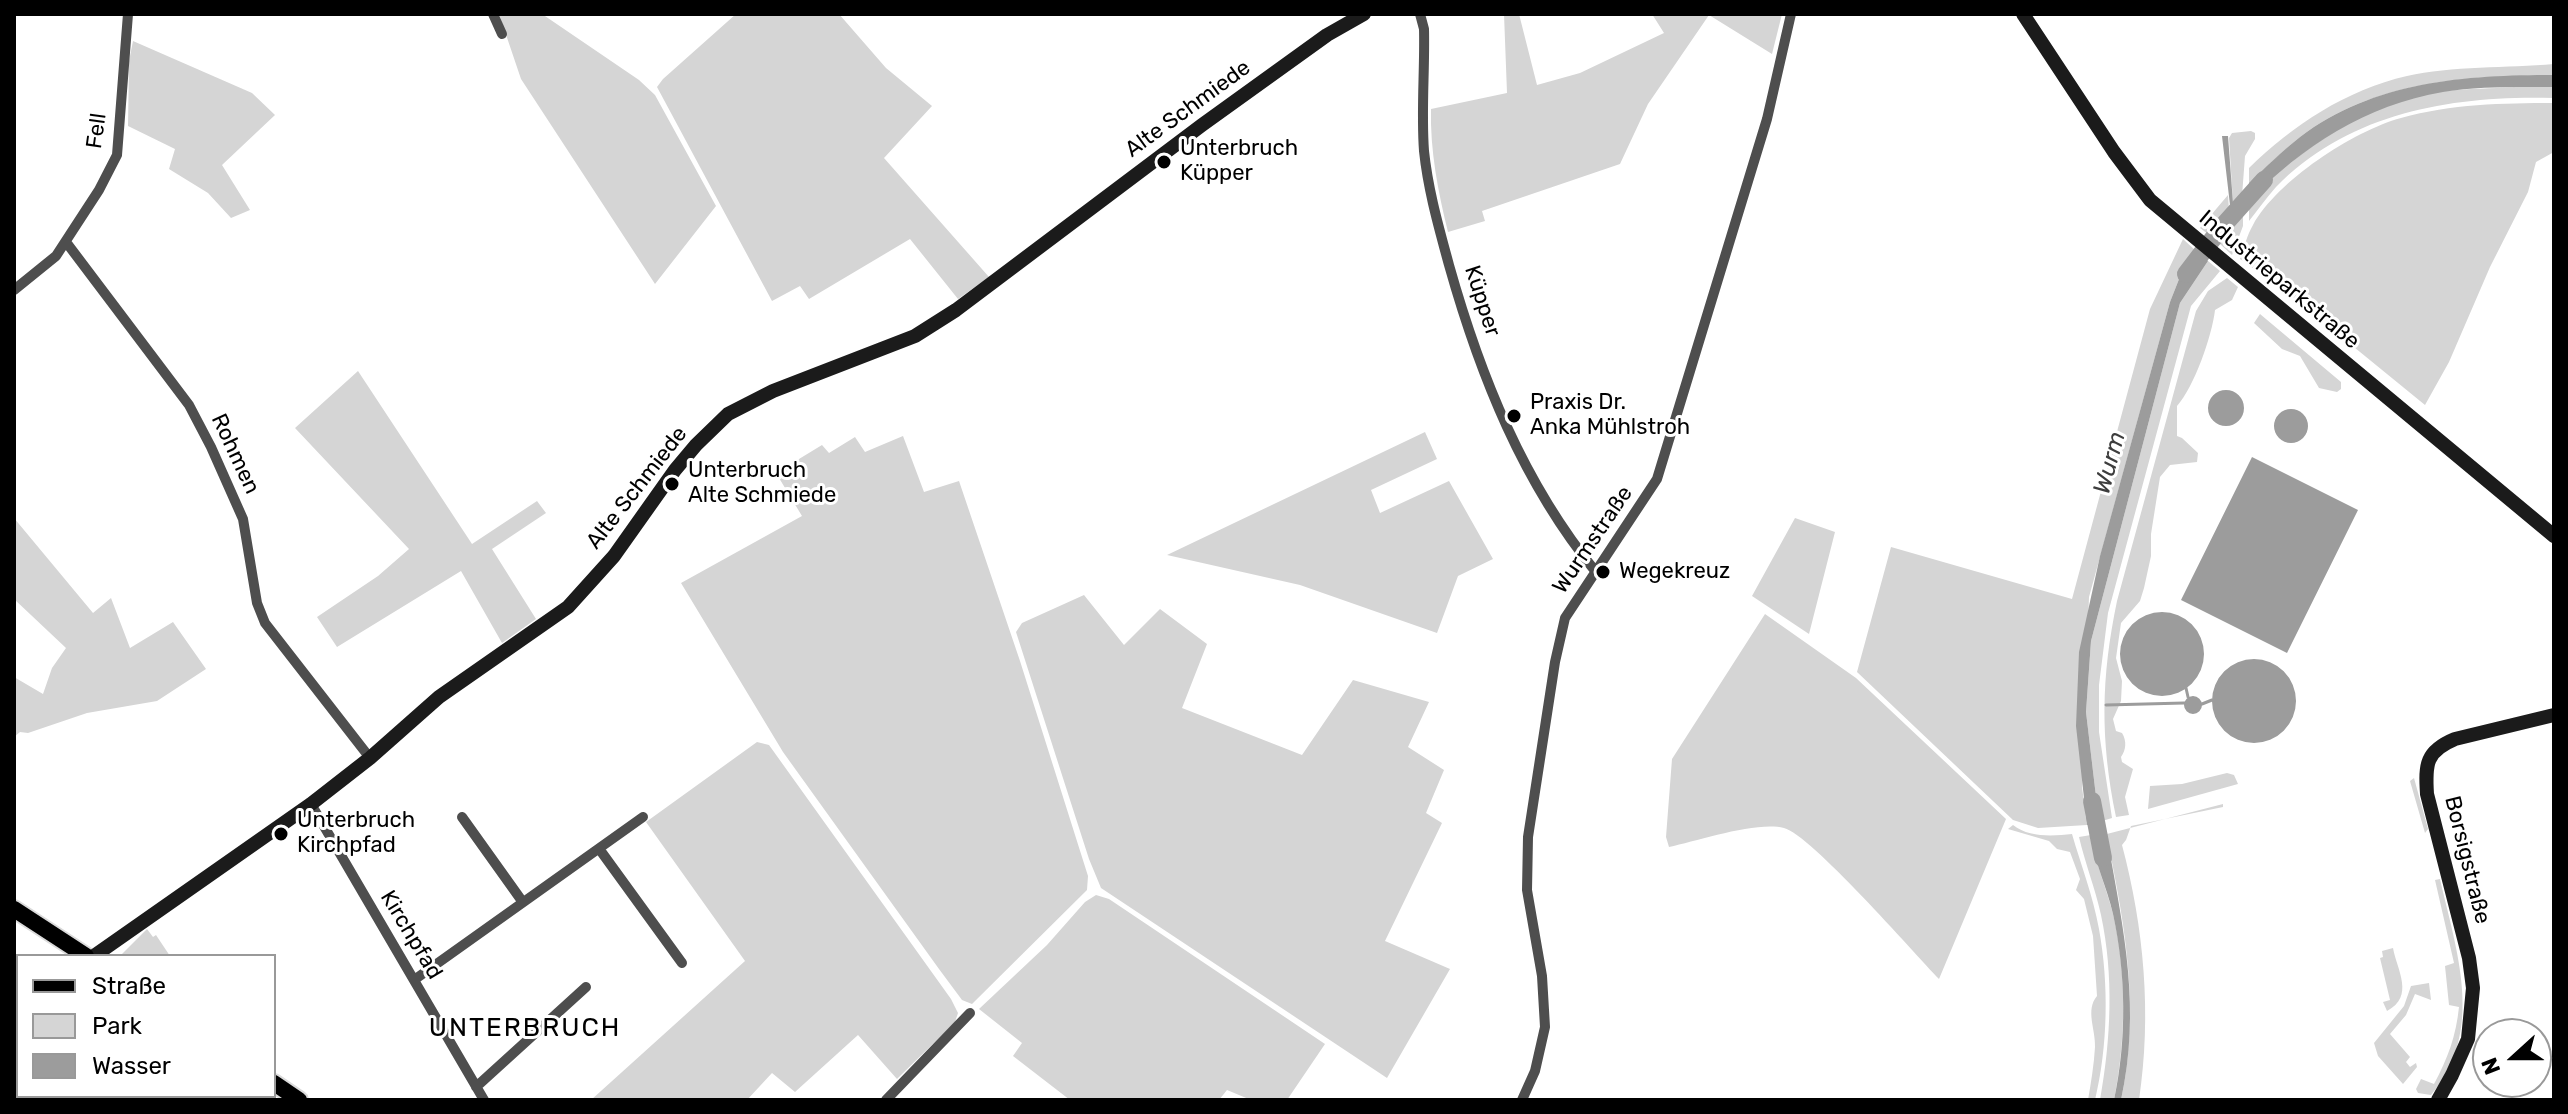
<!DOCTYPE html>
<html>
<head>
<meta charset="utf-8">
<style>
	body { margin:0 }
	#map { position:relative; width:2568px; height:1114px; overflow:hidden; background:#fff; font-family:Rubik,sans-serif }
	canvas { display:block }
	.frame { position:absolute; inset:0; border:16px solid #000; pointer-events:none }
	.legend { position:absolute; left:16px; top:954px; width:260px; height:144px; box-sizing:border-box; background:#fff; border:2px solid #999; margin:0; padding:10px 14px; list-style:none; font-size:24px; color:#000 }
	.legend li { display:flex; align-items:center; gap:16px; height:40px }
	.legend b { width:40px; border:2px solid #999 }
	.north { position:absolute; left:2472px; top:1018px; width:80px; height:80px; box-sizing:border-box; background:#fff; border:2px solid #999; border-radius:50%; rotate:249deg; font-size:22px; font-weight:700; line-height:32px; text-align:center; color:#000 }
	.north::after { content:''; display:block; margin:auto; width:28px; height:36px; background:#000; clip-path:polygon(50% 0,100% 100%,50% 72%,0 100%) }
</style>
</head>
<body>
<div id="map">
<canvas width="2568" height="1114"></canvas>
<div class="frame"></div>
<ul class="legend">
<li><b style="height:10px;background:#000"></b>Straße</li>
<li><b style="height:22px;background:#d5d5d5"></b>Park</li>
<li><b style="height:22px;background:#9c9c9c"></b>Wasser</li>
</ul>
<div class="north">N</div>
</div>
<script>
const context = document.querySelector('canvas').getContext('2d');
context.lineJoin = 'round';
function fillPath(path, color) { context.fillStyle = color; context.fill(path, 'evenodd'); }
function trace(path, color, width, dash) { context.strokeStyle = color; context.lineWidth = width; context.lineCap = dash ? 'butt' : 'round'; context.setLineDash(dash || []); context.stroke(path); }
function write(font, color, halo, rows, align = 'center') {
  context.font = font + ' Rubik,sans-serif'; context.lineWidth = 6; context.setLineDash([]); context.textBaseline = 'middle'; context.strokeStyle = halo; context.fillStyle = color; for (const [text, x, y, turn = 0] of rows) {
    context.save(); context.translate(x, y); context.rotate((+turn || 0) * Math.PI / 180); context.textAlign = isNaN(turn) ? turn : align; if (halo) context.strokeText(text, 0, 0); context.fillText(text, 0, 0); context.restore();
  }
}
const green = new Path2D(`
	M499,14H542L639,80L655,95L716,206L655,284L521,79Z
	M736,14H839L886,68L932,106L884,158L989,277L958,299L910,239L809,299L800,286L772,301L657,87L663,79Z
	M1504,14H1519L1537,85L1580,73L1664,33L1652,14H1782L1772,54L1709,15L1648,104L1620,164L1482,211L1485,221L1448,232C1438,191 1430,151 1431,109L1507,93Z
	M133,41L252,93L275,115L222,165L250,210L231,218L208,193L169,169L175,149L128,126L129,61Z
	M2554,64V75C2465,76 2374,81 2300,137C2282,151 2266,168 2249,183V168C2293,125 2346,90 2407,76C2451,66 2508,68 2554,64Z
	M2514,87H2554V98C2454,95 2349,112 2276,187C2266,198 2258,210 2249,221V201C2302,147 2368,101 2446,91C2468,88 2492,89 2514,87Z
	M2554,103V152L2536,162L2528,192L2490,267L2449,362L2425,405L2284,290L2240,259C2244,248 2247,235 2253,225C2277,181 2353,131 2401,118C2451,104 2503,103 2554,103Z
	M2251,131L2255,133V139L2245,156L2242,196L2233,203L2229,138L2232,133Z
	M2228,195L2229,210L2208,234L2200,228Z
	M2243,213V226L2232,255L2220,244Z
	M2183,239L2196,251L2183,269L2170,302L2089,597L2082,787L2087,825L2038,828L2013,820L1857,672L1891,547L2072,599L2150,309Z
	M2208,261L2220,271L2191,306L2108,613L2099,685V732L2112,818L2099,822L2086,712L2091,641L2180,303Z
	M2227,278L2238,287L2232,300L2215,310C2212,336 2194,387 2177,406V436L2182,438L2198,453L2197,462L2170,465L2160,477L2151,534V556L2144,588L2140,601L2121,623L2116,658L2122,681L2121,701L2113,719L2116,731L2122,733C2127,741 2126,750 2121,757L2122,762L2133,769L2125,797L2129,815L2116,817C2100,739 2101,678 2117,601L2196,311L2208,291Z
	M2260,314L2341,382V389L2337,392L2319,388L2300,356L2282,349L2254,323Z
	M358,371L472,544L537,501L546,513L492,549L536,619L502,643L461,571L337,647L317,617L378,576L409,549L295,428Z
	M1425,432L1437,459L1371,490L1380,513L1449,481L1493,559L1458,576L1437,633L1300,585L1167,555Z
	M903,436L924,492L959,481L1020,661L1088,876L1087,890L972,1004L962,1000L939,969L783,752L681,583L802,516L776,473L822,445L829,453L855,437L865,452Z
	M14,518L93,613L111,598L130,648L173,622L206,669L157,701L87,713L28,733L20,732L14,737V677L43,694L52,668L66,648L14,599Z
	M1795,518L1835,532L1809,634L1752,596Z
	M1084,595L1124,645L1160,609L1207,644L1182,708L1302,755L1353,680L1429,702L1408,747L1444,770L1426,813L1442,823L1385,941L1450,969L1387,1078L1101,888L1089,859L1016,632L1022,623Z
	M1765,614L1856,678L2006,819L1939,979C1914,953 1810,834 1784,828C1756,821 1698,841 1669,847L1666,837L1672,759Z
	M757,742L769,745L951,999L958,1013L955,1022L897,1079L858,1035L795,1092L772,1073L747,1100H591L745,961L646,822Z
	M2227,773L2234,775L2238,784L2148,809L2150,786L2182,784Z
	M2414,778L2428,829L2425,833L2410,781Z
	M2223,804V807L2131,826L2126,840L2122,845C2144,928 2152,1014 2139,1100H2121C2140,1013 2126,929 2108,843L2103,835Z
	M2013,825C2029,838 2054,836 2072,834C2081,865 2093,896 2099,929C2109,984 2108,1046 2095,1100H2088C2091,1082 2094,1065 2095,1047C2096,1030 2085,1010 2097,996L2093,936L2084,899L2076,890L2080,879L2070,852L2057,849L2049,841L2008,829Z
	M2091,835C2095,862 2106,887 2113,914C2127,973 2126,1040 2114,1100H2100C2111,1039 2114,976 2101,915C2095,888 2085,863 2079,837Z
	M2440,879C2456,950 2486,1031 2431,1095L2418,1093L2416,1089L2421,1079L2434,1084C2448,1058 2456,1036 2459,1007L2449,1005L2445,966L2454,963L2435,880Z
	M1096,895L1109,899L1325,1044L1287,1100H1251L1227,1090L1219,1100H1070L1013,1056L1022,1043L979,1009L1047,945L1085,902Z
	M147,929L153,937L156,935L170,956H120Z
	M2393,948C2397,970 2415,996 2387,1011L2383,1002L2390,1000L2380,958L2383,957L2382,951Z
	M2429,983L2431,1000L2415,994L2406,1015L2390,1034L2410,1057L2406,1062L2410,1067L2416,1063L2417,1067L2403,1084L2378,1056L2374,1043L2404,1006L2411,986Z
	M18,1089V1096H70L72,1100H14V1091Z`);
const water = new Path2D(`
	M2554,75V87C2518,87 2479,86 2443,92C2366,105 2303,146 2249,201V183C2265,168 2282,151 2300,137C2374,81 2465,75 2554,75Z
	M2222,136H2228L2233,203L2242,196L2243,213L2220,244L2208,234L2229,210L2230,205Z
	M2196,251L2208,261L2180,303L2091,641L2086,712L2099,822L2087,825L2076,726L2079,652L2100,556L2170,302L2183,269Z
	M2208 408a18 18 0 1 1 36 0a18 18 0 1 1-36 0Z
	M2274 426a17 17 0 1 1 34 0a17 17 0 1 1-34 0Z
	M2252,457L2358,510L2287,653L2181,600Z
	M2120 654a42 42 0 1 1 84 0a42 42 0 1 1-84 0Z
	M2212 701a42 42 0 1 1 84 0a42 42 0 1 1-84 0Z
	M2184 705a9 9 0 1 1 18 0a9 9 0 1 1-18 0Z
	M2091,835H2103L2108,843C2124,932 2141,1009 2121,1100H2114C2127,1040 2126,973 2113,914C2107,887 2094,862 2091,835Z`);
const stream = new Path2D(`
	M2186,688L2188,697
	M2202,704L2212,700
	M2106,705L2184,703`);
const river = new Path2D(`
	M2186,274L2221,228L2264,180
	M2092,801L2103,858`);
const street = new Path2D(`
	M493,14L502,34
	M1420,14L1424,29C1425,69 1421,111 1424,151C1428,190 1439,228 1449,265C1480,375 1523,483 1596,572
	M66,242L189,405L211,447L243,519L257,603L265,623L370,758
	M14,290L56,256L99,190L117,155L128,14
	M311,804L484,1100
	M462,817L522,901
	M600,850L682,963
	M414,980L643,817
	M476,1087L586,987
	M886,1100L970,1013
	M1522,1100L1535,1071L1545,1027L1542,976L1527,890L1528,837L1555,662L1565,618L1657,479L1767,119L1791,14`);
const secondary = new Path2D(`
	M2023,14L2114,152L2150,200L2554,536
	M94,956L311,804L370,758L439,697L568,607L614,556L675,470L696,445L728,414L773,391L915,336L956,310L1202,125L1327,35L1364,14
	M2438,1100L2452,1075L2468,1039L2473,988L2469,958L2427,794C2425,764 2426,751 2455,739L2554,715`);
const primary = new Path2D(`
	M14,909L86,956
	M274,1083L299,1100`);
const markers = [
	[1164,162,8,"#000"],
	[1514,416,8,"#000"],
	[672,484,8,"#000"],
	[1603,572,8,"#000"],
	[281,834,8,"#000"]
];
const streetNames = [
	["Alte Schmiede",1188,109,-36],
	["Fell",97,131,-82],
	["Industrieparkstraße",2279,280,40],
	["Küpper",1482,301,72],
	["Rohmen",235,454,65],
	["Alte Schmiede",637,488,-52],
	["Wurmstraße",1593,540,-56],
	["Borsigstraße",2467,860,76],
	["Kirchpfad",411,935,59]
];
const poiNames = [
	["Unterbruch",1180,149],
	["Küpper",1180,174],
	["Praxis Dr.",1530,403],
	["Anka Mühlstroh",1530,428],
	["Unterbruch",688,471],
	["Alte Schmiede",688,496],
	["Wegekreuz",1619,572],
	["Unterbruch",297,821],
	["Kirchpfad",297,846]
];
const waterNames = [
	["Wurm",2110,463,-75]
];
const quarterNames = [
	["UNTERBRUCH",525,1028]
];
fillPath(green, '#d5d5d5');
fillPath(water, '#9c9c9c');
trace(stream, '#9c9c9c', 3);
trace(river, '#9c9c9c', 18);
trace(primary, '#dbdbdb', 20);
trace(street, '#4e4e4e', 10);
trace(secondary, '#1b1b1b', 14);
trace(primary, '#000', 16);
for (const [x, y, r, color] of markers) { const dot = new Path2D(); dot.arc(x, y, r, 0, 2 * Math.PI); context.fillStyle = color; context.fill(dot); trace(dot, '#fff', 3); }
write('22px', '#000', '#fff', streetNames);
write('22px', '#000', '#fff', poiNames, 'left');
write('italic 24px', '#3d3d3d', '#fff', waterNames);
context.letterSpacing = '2px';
write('26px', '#000', '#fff', quarterNames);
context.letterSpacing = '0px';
</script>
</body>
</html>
